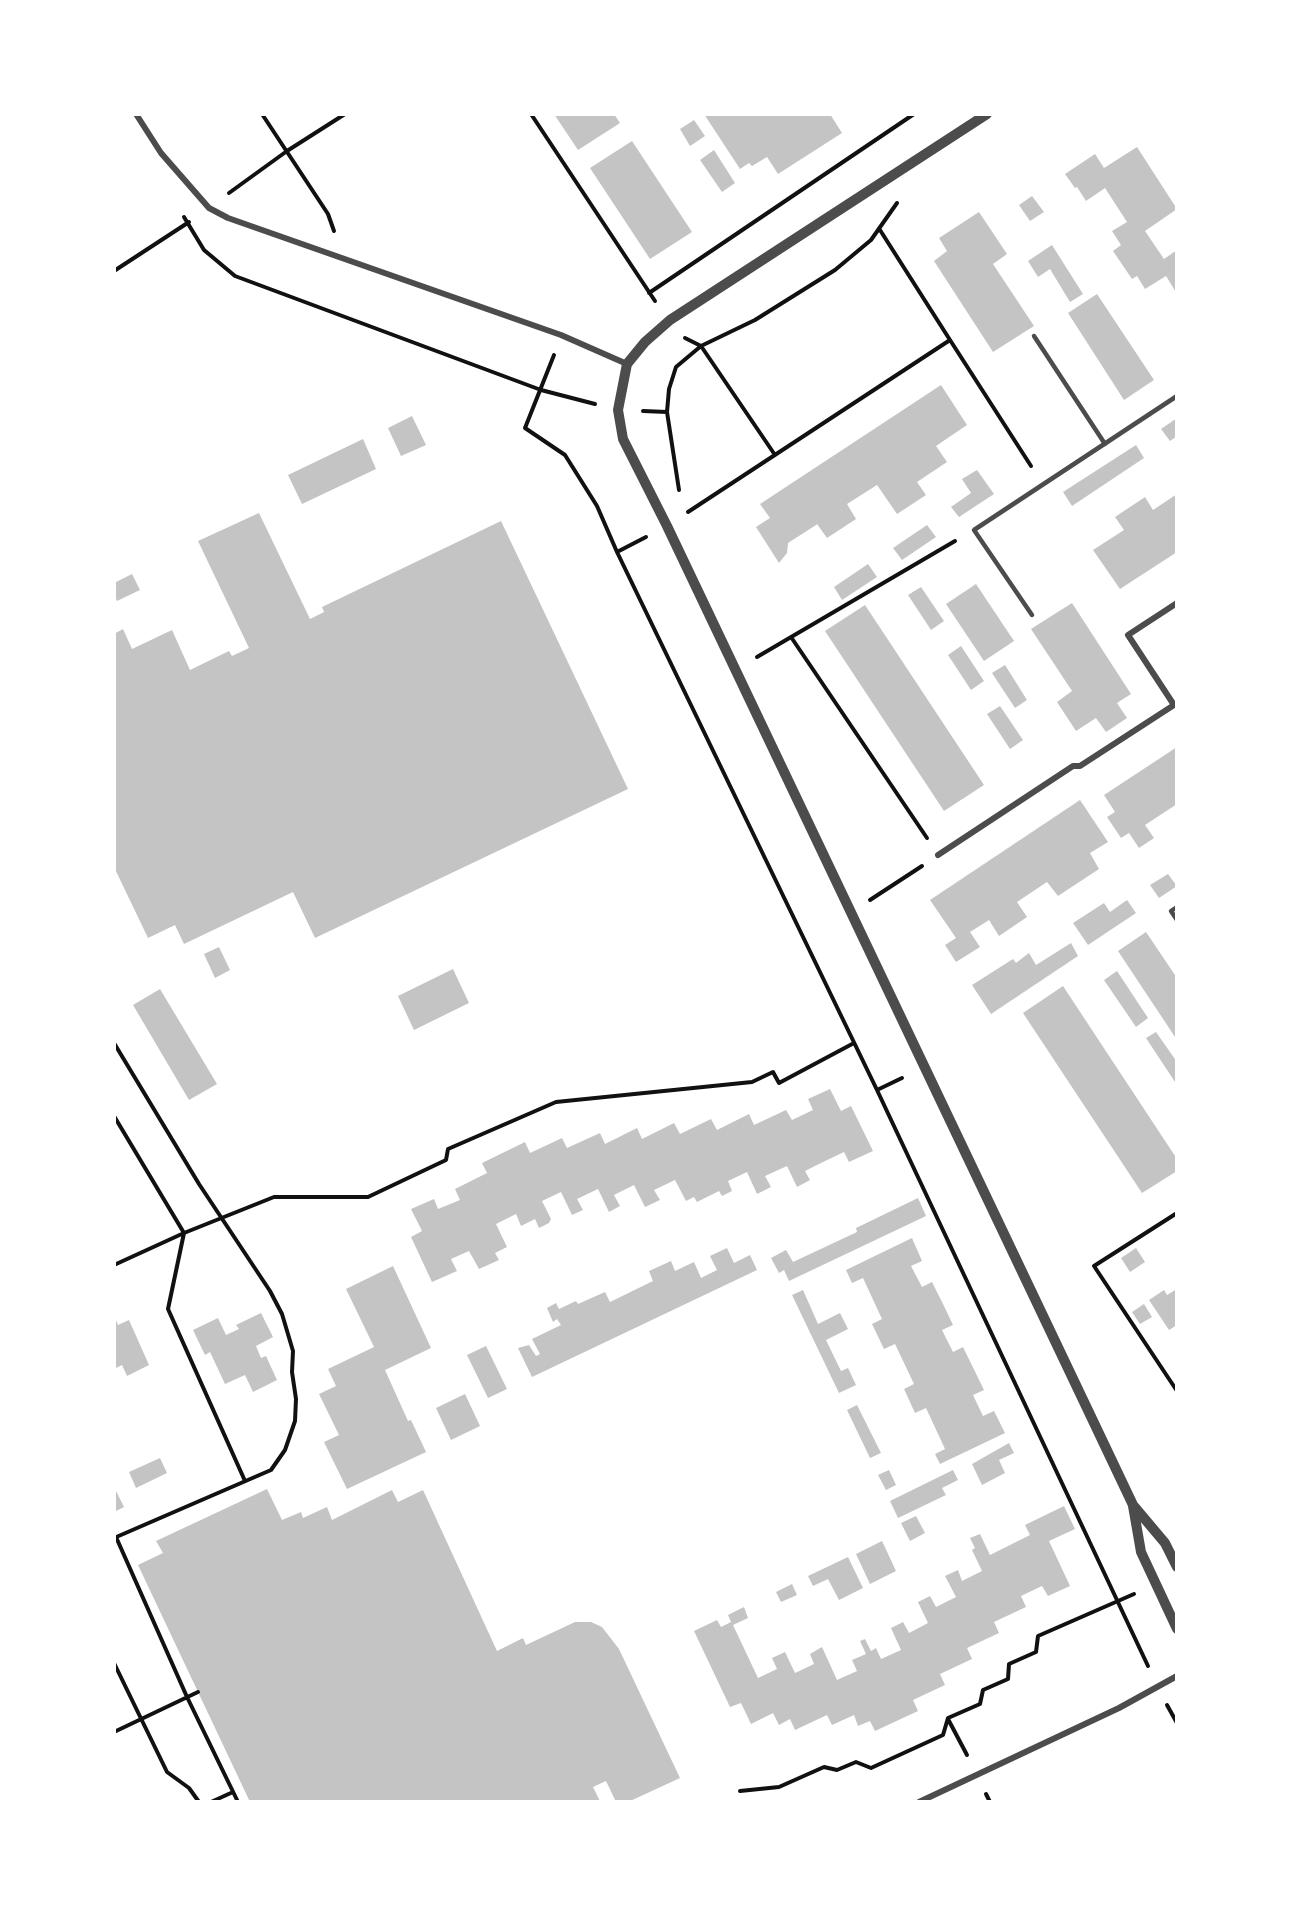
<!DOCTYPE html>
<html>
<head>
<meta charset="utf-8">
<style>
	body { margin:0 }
	#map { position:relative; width:1291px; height:1916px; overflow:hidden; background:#fff; font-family:Montserrat,sans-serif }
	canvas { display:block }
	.frame { position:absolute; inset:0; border:116px solid #fff; pointer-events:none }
</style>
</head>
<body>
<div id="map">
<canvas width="1291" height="1916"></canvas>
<div class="frame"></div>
</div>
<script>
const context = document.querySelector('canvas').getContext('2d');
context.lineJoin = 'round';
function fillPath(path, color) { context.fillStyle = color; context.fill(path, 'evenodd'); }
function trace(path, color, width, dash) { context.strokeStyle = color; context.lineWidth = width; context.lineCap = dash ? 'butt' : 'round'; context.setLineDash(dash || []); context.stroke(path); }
const building = new Path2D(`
	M554,114H614L620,123L578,150Z
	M704,114H830L842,133L778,174L767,157L752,166L749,163L740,169Z
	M694,120L705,136L690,146L680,129Z
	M632,141L692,232L650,259L590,168Z
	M1137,147L1177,209L1145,231L1164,259L1177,250V294L1166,276L1145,289L1137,276L1132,279L1113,251L1121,245L1112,231L1127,222L1105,188L1086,201L1077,187L1075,188L1065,174L1095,154L1104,168Z
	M714,150L735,183L722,192L700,160Z
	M1032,196L1044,212L1030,221L1019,205Z
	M979,212L1007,254L993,264L1034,326L993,352L934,261L947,251L939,238Z
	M1052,245L1083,294L1070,302L1050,269L1038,277L1028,261Z
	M1097,294L1154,380L1124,400L1068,313Z
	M941,385L967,425L936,446L947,462L917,482L926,495L897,514L877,485L847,504L856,519L827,538L817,524L816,525L788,543L787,553L779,563L756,527L770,518L760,504Z
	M412,416L426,445L401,456L388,428Z
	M1177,418V436L1170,441L1161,429Z
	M363,439L376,469L302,504L288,475Z
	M1136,445L1144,458L1072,506L1063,492Z
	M977,470L994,494L959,517L951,507L971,493L962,479Z
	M1177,494V552L1120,589L1093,550L1124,530L1115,517L1145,497L1153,510Z
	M259,513L310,619L324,612L322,607L501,521L628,789L315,938L293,892L184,944L175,925L148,938L114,867V634L123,629L132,649L172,630L190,670L229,651L232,656L249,648L198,541Z
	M927,525L936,537L902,560L893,548Z
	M868,564L877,577L842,600L834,587Z
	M132,574L140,590L117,601L114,595V583Z
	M976,584L1014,641L984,661L946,604Z
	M921,587L944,621L931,630L908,595Z
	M1072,603L1131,694L1117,703L1127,718L1106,732L1096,718L1076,731L1057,702L1072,691L1031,629Z
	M865,605L984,785L944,811L825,631Z
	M961,646L984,681L971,690L948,655Z
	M1005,665L1027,700L1015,708L992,673Z
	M1000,706L1023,740L1010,749L987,714Z
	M1177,747V804L1145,825L1154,838L1139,848L1129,833L1121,838L1107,817L1115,812L1104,795Z
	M1080,800L1108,842L1090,853L1099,869L1058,896L1047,882L1017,902L1027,917L999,936L989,920L970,932L980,947L956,962L945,945L956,938L930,900Z
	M1168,874L1177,886L1159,898L1150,885Z
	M1127,900L1136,913L1088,945L1073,923L1104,903L1110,912Z
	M1146,932L1177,978V1035L1175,1037L1118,951Z
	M1071,943L1078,956L991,1014L972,985L1013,959L1016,963L1029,953L1036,965Z
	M219,947L230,970L215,978L204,954Z
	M453,969L469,1003L414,1030L398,996Z
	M1117,971L1148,1018L1136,1027L1104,980Z
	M1063,986L1177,1159V1171L1142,1193L1023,1013Z
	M160,989L217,1084L189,1100L133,1005Z
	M1156,1032L1177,1062V1085L1146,1038Z
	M830,1089L841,1111L851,1106L873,1151L849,1162L844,1152L823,1162L805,1171L810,1180L797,1187L787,1166L765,1176L771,1187L757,1194L747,1172L728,1181L732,1191L722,1196L719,1191L697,1202L694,1197L686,1201L675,1180L654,1190L660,1200L645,1207L634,1185L614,1195L620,1206L609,1212L598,1189L577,1199L583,1210L572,1215L561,1192L542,1201L551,1219L549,1223L539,1228L535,1219L521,1226L516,1214L496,1224L507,1247L495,1253L499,1260L479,1269L469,1251L451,1259L457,1271L432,1282L411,1237L422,1231L411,1209L434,1199L438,1209L460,1200L455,1189L487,1173L482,1163L525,1142L530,1153L562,1138L567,1148L600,1133L605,1144L637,1128L642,1139L674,1123L680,1134L711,1119L717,1130L749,1114L754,1125L786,1110L792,1120L813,1110L808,1099Z
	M918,1198L926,1216L789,1281L784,1270L779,1273L771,1258L786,1250L793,1262L857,1232L856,1228Z
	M912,1238L922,1261L911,1266L922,1287L932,1282L944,1306L953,1325L942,1330L953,1352L963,1347L984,1390L973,1395L983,1416L994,1411L1005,1433L940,1464L935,1454L945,1449L926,1408L915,1413L904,1389L914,1384L895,1344L884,1349L872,1324L882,1319L863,1278L852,1283L846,1270Z
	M727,1248L734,1263L750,1255L757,1270L532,1377L518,1348L529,1345L536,1356L540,1354L532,1339L561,1325L557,1319L553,1322L547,1308L556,1303L559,1309L576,1301L578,1304L605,1292L610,1302L653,1281L649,1271L671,1261L675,1271L694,1262L701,1278L717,1270L710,1256Z
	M1136,1248L1145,1262L1130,1272L1121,1258Z
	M393,1266L431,1348L385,1370L408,1421L411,1420L426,1452L347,1489L324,1442L339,1435L319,1394L336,1386L328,1369L374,1347L346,1289Z
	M1177,1289V1325L1169,1330L1149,1300L1164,1290L1167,1295Z
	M803,1290L818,1324L840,1313L848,1329L826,1340L841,1371L848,1368L856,1385L839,1393L792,1295Z
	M1144,1304L1152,1317L1140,1324L1132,1312Z
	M261,1313L273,1337L256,1346L261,1358L266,1356L277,1380L253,1392L245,1375L225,1384L210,1352L205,1355L193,1330L218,1318L226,1335L239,1329L236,1325Z
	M114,1316L118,1325L129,1320L149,1365L127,1376L122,1365L114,1369Z
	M486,1346L507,1389L488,1398L467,1355Z
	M465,1394L480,1426L451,1440L436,1408Z
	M857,1405L881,1453L870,1458L847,1410Z
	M1009,1443L1014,1453L999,1460L1005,1473L982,1485L972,1464Z
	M160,1458L167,1473L136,1488L129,1472Z
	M889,1470L896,1485L886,1490L878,1475Z
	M953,1470L958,1480L942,1488L946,1495L898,1518L890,1501Z
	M267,1489L282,1520L301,1512L303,1518L327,1507L332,1520L392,1490L398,1502L423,1490L497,1651L523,1638L526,1645L575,1622H591L602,1627L619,1649L680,1778L628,1802H616L606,1781L593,1787L600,1801L597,1802H250L138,1565L163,1553L156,1541Z
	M116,1491L124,1507L114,1512V1492Z
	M1064,1506L1075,1529L1049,1541L1070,1586L1048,1596L1042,1586L1021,1596L1026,1607L994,1622L999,1633L967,1648L972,1659L940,1674L945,1685L913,1700L918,1711L875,1731L870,1721L858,1726L854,1715L832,1725L827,1715L795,1730L790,1719L779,1725L773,1713L751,1724L741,1703L730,1707L694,1631L717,1620L721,1627L731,1622L728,1615L744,1607L748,1618L733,1625L758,1678L777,1669L772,1658L785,1652L795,1673L814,1664L810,1654L822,1647L837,1680L857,1671L852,1660L866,1654L860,1641L865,1639L871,1651L876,1648L881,1659L901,1650L891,1628L903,1622L909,1633L928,1623L918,1602L930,1596L936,1607L956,1597L945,1576L958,1570L962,1581L982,1571L972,1550L975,1548L970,1538L980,1534L990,1555L1030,1535L1025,1525Z
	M916,1516L925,1533L910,1541L901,1523Z
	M882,1541L896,1571L870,1584L856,1554Z
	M848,1557L863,1588L839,1600L828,1579L813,1586L808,1576Z
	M792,1584L797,1595L781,1602L776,1592Z`);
const path = new Path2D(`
	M262,114L328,214L334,231
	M531,114L655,301
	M229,193L287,151L345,114
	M184,217L204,250L235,276L541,390L595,404
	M880,230L950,340
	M114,271L189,222
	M649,293L914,114
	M685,338L701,346L775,455
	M554,355L525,428L565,455L597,506L617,552L877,1090L1148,1666
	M643,411L667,412
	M679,490L667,412L669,389L676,367L701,346L755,320L835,270L871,240L897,203
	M688,512L950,340L1031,466
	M617,552L646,537
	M791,637L927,838
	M757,657L955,541
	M870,900L922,866
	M114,1043L199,1184L270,1291L282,1314L293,1351L292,1372L296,1399L295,1421L285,1450L271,1470L114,1538
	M877,1090L902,1078
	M114,1116L184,1233L168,1309L245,1481
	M1177,1213L1094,1266L1177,1391
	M114,1265L184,1233L274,1197H368L446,1160L448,1149L556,1102L752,1082L773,1072L779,1083L854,1043
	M116,1537L187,1697L238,1802
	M114,1663L167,1772L189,1788L199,1802
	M1167,1705L1177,1723
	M948,1719L967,1755
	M114,1732L198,1692
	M740,1791L779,1787L824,1767L837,1770L856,1762L871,1768L943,1735L948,1718L980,1704L983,1690L1008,1679L1009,1664L1036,1652L1038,1636L1134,1594
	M986,1794L990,1802
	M211,1802L233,1792`);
const service = new Path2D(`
	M1034,336L1105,444
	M1032,615L974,530L1177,396
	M1177,907L1171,911L1177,920`);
const minor = new Path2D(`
	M136,114L161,153L209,208L228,218L561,335L627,364
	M938,855L1073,766H1080L1174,705L1128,635L1177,603
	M919,1802L1119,1708L1177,1676`);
const tertiary = new Path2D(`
	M987,114L670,320L645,342L627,364L618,410L623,439L667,526L1095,1425L1133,1505L1165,1543L1177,1567
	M1133,1506L1141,1552L1177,1629`);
fillPath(building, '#c4c4c4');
trace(path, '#111', 4);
trace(service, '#4c4c4c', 4.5);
trace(minor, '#4c4c4c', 6);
trace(tertiary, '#4c4c4c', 10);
</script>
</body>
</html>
